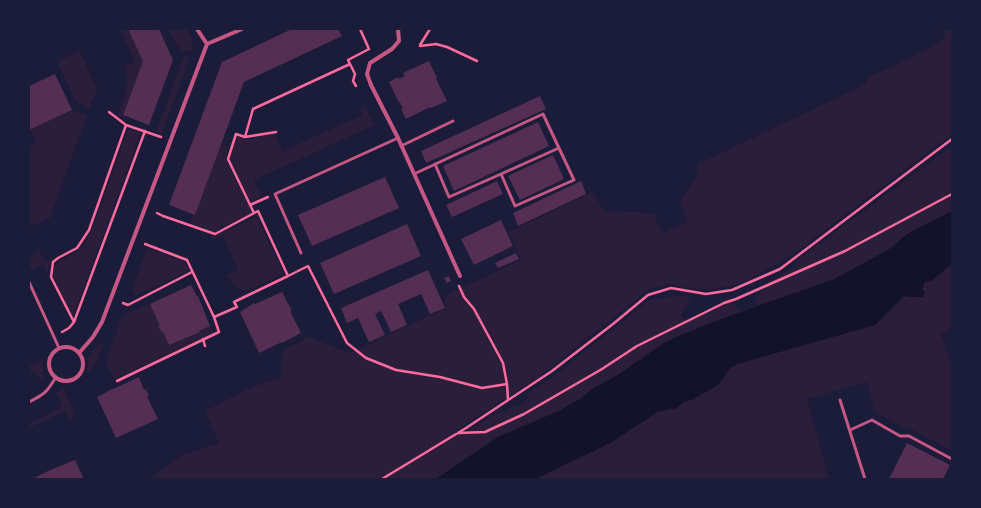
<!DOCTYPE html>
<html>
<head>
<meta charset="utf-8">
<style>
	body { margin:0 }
	#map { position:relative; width:981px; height:508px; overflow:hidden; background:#1b1b3a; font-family:"Golos Text",sans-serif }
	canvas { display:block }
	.frame { position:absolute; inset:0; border:30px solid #1b1b3a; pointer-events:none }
</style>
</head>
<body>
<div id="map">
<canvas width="981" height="508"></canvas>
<div class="frame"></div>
</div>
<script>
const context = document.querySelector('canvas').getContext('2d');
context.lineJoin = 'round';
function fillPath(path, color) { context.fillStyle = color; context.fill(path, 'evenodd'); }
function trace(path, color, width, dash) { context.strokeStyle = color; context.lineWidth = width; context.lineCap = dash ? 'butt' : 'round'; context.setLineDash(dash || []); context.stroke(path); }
const green = new Path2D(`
	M120,29H128L143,61L122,118L117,116C124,99 131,84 124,67L135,62Z
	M169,29H187L192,39L193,49C179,57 174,39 169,29Z
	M941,29H952V134L799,250L781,262L750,279L731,286L708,290L686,288L670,284L651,288L536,379L452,433L464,434L499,411L502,414L512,406L524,405L528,396L527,394L557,374L649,300L687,295L690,300L681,315L684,320L711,313L728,297L741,312L667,341L618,375L592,389L580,399L559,411L498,437L436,479H149L182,455L219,443L205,411L250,388L281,377L282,351L309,337L350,353L446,308L444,296L521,260L509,232L593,192L604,211L636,212L654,215L662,234L687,221L680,201L697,176L698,164L864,85L870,77L918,54L946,38Z
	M80,51L97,89L89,109L75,101L57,61Z
	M185,56L190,57L162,134L156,132L183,58Z
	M365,106L375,125L254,180L261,197L250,202L229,158L237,136L247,140H251L273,130L283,151L362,115L360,108Z
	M72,110L87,115L50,218L29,227V146L36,143L30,130Z
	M131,129L141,133L73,317C67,304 58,291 54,277C50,259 69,259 79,250C85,244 88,236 92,229L127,132Z
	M221,144L229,147L225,158L252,214L214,231L190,223L192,214L195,215Z
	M952,146V211L907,234L891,248L835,279L756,306L755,300L768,282L797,266L795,262Z
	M257,217L284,274L245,291C235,289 232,284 227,275L238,270L223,236L212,240L210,237Z
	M147,248L185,262L189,271L135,296L132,290Z
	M39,250L45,262L55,257C48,263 48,270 49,278L43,265L31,270C28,261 31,255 39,250Z
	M952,265V329L941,334L952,366V451L907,427L905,429L875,412L867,382L807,399L829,479H535L610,443L659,411L677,408L685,401L692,400L719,384L730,368L740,363L875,325L904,296L913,297L922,289L925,282L933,280L949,266Z
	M150,304L160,326L159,327L161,333L163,332L169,345L191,335L192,336L210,326L214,333L115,379L106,363L122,316Z
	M100,343L103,344L98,359L89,373L87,372L88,365V357Z
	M46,352L42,365L44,381L42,383L35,372L29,375V366L40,361Z
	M64,388L74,413L70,422L65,411L29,428V423C39,418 57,413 62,403L56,393L59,390Z`);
const water = new Path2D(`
	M952,211V265L949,266L933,280L925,282L922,289L925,293L923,297H913L904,296L875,325L740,363L730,368L719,384L692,400L685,401L677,408L659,411L610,443L535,479H436L498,437L559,411L580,399L592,389L618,375L667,341L713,322L835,279L891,248L907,234Z`);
const building = new Path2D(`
	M128,29H159L173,60L149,125L123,115L143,61Z
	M292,29H338L342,36L244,82L195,215L169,205L222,62Z
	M429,61L437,78L436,79L447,101L431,108L430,107L406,119L401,109H403L400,102L399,103L389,82L398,77L399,79L405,76L403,73Z
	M55,74L72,110L29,130V86Z
	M540,96L546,109L426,163L421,151Z
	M538,122L549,146L454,191L443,166Z
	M553,155L564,179L520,200L508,176Z
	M385,177L399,208L312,246L298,215Z
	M497,181L503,194L452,217L446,205Z
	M581,181L586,194L518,226L513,213Z
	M501,220L513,246L474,265L461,239Z
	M407,224L421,256L334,294L320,263Z
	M516,253L519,259L498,268L495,263Z
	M428,270L445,308L430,314L421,294L398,304L407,325L391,332L381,311L375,314L385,335L369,342L358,318L347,323L341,308Z
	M449,276L451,281L447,283L444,278Z
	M191,285L197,296H198L210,326L199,331L200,332L169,345L163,332L162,333L158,326H160L150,304Z
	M282,292L292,311H290L301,333L282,343V342L259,353L240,312L254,303L255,304Z
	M139,377L144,390L146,389L149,396L147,397L158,419L116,438L97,397L112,389H113Z
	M907,443L950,465L943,479H889Z
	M75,460L84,479H32L48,471Z`);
const path = new Path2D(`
	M420,45L430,29
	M420,46L436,44L447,47L477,61
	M356,86L353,81L355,74L348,60L369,49L360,29
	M109,112L126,125L161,137
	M126,125L89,230L77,248L58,258L53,262L51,277L74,322L145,131
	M245,137L253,109L350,64
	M250,205L268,197
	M254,213L228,159L236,134L245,137L276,132
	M145,244L187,260L214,317
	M288,276L308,266L347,343L366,358L396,370L440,377L482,388L507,384
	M459,286L464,297L474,309L503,363L507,384L508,400
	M123,303L128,305L192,272
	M62,332L69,328L74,322
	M203,339L205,346
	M117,381L219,332L214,317L237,307L234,302L288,276L258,211L215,234L163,216L157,213
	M458,433L485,432L524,414L602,369L637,346L724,303L736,299L845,251L952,194
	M382,479L466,428L552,371L613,324L648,295L671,288L706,294L732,290L780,269L952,139`);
const service = new Path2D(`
	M401,146L453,121
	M414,174L543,114L574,180L515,206L501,174L449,197L435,164
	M501,174L559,148
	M301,253L275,194L398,138
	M29,282L59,348
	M840,400L865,479
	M29,402C45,394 47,392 56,377
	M850,430L872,420L900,436H909L950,458`);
const minor = new Path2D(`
	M197,29L207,44
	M398,29L399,41L392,49L370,63L367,74L371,85L398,138L460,276
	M207,44L242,29
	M49 364a17 17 0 1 1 34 0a17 17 0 1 1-34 0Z
	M79,353L93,337L102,322L207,44`);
fillPath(green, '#2a1e3b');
fillPath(water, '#12122b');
fillPath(building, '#542f53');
trace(path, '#ff6b9d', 2.5);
trace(service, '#c65784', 3);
trace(minor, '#c65784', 4);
</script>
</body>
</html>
